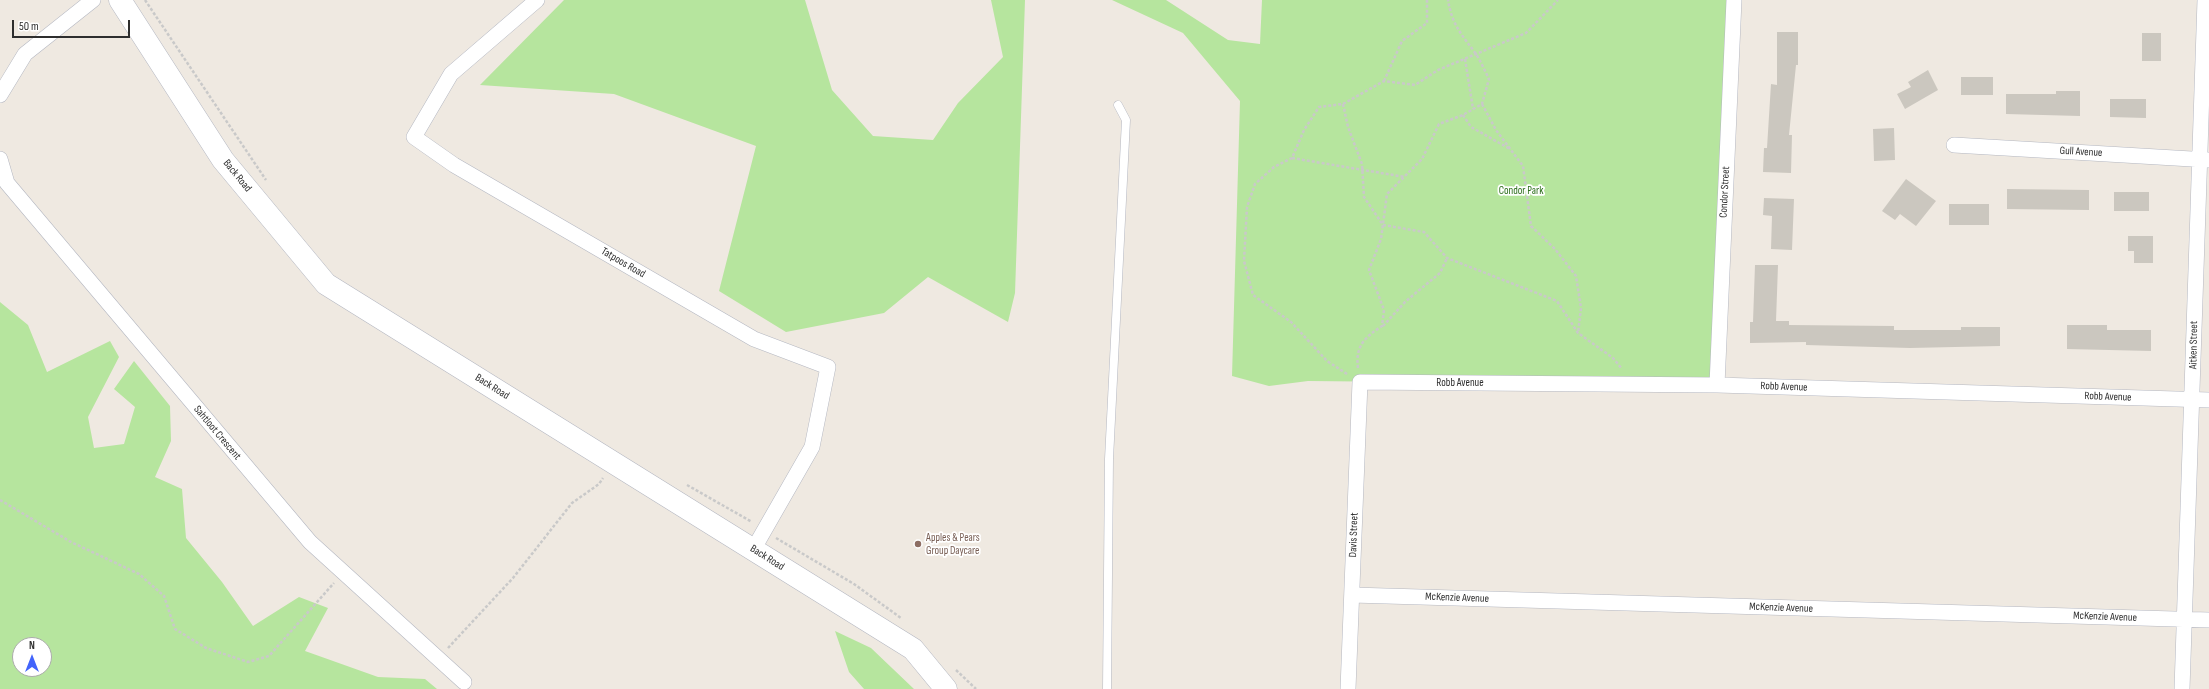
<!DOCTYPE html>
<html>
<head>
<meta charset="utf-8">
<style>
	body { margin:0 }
	#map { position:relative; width:2209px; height:689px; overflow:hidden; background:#efe9e1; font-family:"Sofia Sans Condensed",sans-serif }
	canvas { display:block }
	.north { position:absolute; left:12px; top:637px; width:40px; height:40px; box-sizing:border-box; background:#fff; border:1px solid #ababab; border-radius:50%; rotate:0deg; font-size:11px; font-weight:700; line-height:16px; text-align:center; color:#2e2e2e }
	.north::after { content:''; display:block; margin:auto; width:14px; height:18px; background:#4264fb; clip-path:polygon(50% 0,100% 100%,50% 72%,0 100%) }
	.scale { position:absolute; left:12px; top:20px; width:118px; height:18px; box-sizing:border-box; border:2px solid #2e2e2e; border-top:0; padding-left:5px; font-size:12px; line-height:14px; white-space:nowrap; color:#2e2e2e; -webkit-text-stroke:3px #fff; paint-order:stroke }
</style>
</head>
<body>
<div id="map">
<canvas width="2209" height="689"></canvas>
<div class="north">N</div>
<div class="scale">50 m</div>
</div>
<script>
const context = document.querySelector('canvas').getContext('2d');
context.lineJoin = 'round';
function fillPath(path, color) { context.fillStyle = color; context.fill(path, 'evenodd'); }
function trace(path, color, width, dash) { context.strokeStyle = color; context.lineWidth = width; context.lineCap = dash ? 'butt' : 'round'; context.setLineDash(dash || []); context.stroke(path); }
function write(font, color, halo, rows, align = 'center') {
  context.font = font + ' "Sofia Sans Condensed",sans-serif'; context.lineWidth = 3.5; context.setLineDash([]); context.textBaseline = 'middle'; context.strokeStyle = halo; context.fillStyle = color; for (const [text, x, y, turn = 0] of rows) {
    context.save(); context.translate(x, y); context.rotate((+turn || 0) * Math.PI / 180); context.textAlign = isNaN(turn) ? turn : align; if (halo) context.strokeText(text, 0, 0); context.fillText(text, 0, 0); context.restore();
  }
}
const green = new Path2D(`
	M564,0H805L832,90L873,136L933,140L958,103L1003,57L991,0H1025L1015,293L1008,322L928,277L884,313L786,332L719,291L756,146L614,94L480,85Z
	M1112,0H1166L1228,40L1260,44L1262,0H1734L1717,385L1308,381L1269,386L1232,376L1240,101L1183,33Z
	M0,302L28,325L47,372L110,341L119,357L88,417L94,448L124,444L135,407L114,389L134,361L170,406L171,441L155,477L182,489L186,538L222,582L253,626L299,597L328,608L305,651L378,677L425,679L437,689H0ZM20,645H44V669H20Z
	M835,631L871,648L914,689H864L849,672Z`);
const building = new Path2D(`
	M1777,32H1798V65H1796L1789,135H1792L1791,173L1763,172L1764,148H1767L1771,84L1777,85Z
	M2142,33H2161V61H2142Z
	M1928,70L1938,90L1905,109L1897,94L1911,87L1908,82Z
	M1961,77H1993V95H1961Z
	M2056,91H2080V116L2006,114V94H2056Z
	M2110,99H2146V118L2110,117Z
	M1894,128L1895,160L1874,161L1873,129Z
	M1906,179L1936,201L1916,226L1900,214L1895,220L1882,211Z
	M2007,189L2089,190V210L2007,209Z
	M2114,192H2149V211H2114Z
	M1764,198L1794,199L1792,250L1771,249L1772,216L1763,215Z
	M1949,204H1989V225H1949Z
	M2128,236H2153V263H2134V251H2128Z
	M1755,265H1778L1776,321H1789V325L1894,326V330H1961V327H2000V346L1910,348L1806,345V342L1750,343V322H1753Z
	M2067,325H2107V330H2151V351L2067,349Z`);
const path = new Path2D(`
	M145,0L266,180
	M1465,59L1473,109
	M1384,81L1402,41L1427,23V0
	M1343,104L1348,127L1362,164L1364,197L1383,225L1424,232L1447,258L1557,301L1578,333L1613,358L1622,369
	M1482,104L1496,130L1523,166L1531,226L1555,249L1576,276L1581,308L1578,333
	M1463,115L1471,127L1510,149
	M1292,158L1405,177
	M1383,326L1406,301L1440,273L1447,258
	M1358,368C1355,346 1365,337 1382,326L1384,310L1369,270L1381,239L1387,194L1422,159L1439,124L1463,115L1482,104L1489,79C1485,71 1481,62 1476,54C1462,35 1452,25 1448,0
	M1347,374L1327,361L1291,322L1253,295L1244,261L1247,207L1255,184L1274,167L1292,158L1304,130L1319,107L1343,104L1384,81L1415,85L1438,70L1526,33L1558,0
	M687,485L752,522
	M0,500L71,542L139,574L164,596L175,629L206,648L248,662L269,656L334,583
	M776,538L854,584L901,618
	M448,648L513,578L572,503L599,484L603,478
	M956,670L976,689`);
const lane = new Path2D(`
	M1107,689L1109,459L1126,120L1118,105`);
const street = new Path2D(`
	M537,0L451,74L414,137L454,165L754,339L828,367L812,447L753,550
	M0,95L25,54L93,0
	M1954,145L2209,160
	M0,159L7,183L310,542L464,682
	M1717,385L1734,0
	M1352,595L2209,620
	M1348,689L1360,382L1717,385L2209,400
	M2182,689L2205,0`);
const secondary = new Path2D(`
	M120,0L223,160L326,284L913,649L946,689`);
const markers = [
	[918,544,4,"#8d6e63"]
];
const streetNames = [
	["Gull Avenue",2081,152,3],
	["Back Road",237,176,51],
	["Condor Street",1725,192,-87],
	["Tatpoos Road",623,263,30],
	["Aitken Street",2194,345,-89],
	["Robb Avenue",1460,383],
	["Back Road",492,387,32],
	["Robb Avenue",1784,387,2],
	["Robb Avenue",2108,397,2],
	["Sahtloot Crescent",217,433,50],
	["Davis Street",1354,535,-88],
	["Back Road",767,558,32],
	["McKenzie Avenue",1457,598,2],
	["McKenzie Avenue",1781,608,2],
	["McKenzie Avenue",2105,617,2]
];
const parkNames = [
	["Condor Park",1521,191]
];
const educationNames = [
	["Apples & Pears",926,538],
	["Group Daycare",926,551]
];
fillPath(green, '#b6e59e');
fillPath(building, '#cbc7bf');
trace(lane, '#b4b7c1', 9);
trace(street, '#b4b7c1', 16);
trace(secondary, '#b4b7c1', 23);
trace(path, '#c9c9c9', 2.5, [3, 2]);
trace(lane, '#fff', 8);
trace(street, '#fff', 15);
trace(secondary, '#fff', 22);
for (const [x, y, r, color] of markers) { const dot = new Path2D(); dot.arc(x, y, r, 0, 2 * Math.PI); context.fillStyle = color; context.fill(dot); trace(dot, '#fff', 1.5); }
write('11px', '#2e2e2e', '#fff', streetNames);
write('11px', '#2c6e1b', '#fff', parkNames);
write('11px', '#785e54', '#fff', educationNames, 'left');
</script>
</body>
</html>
